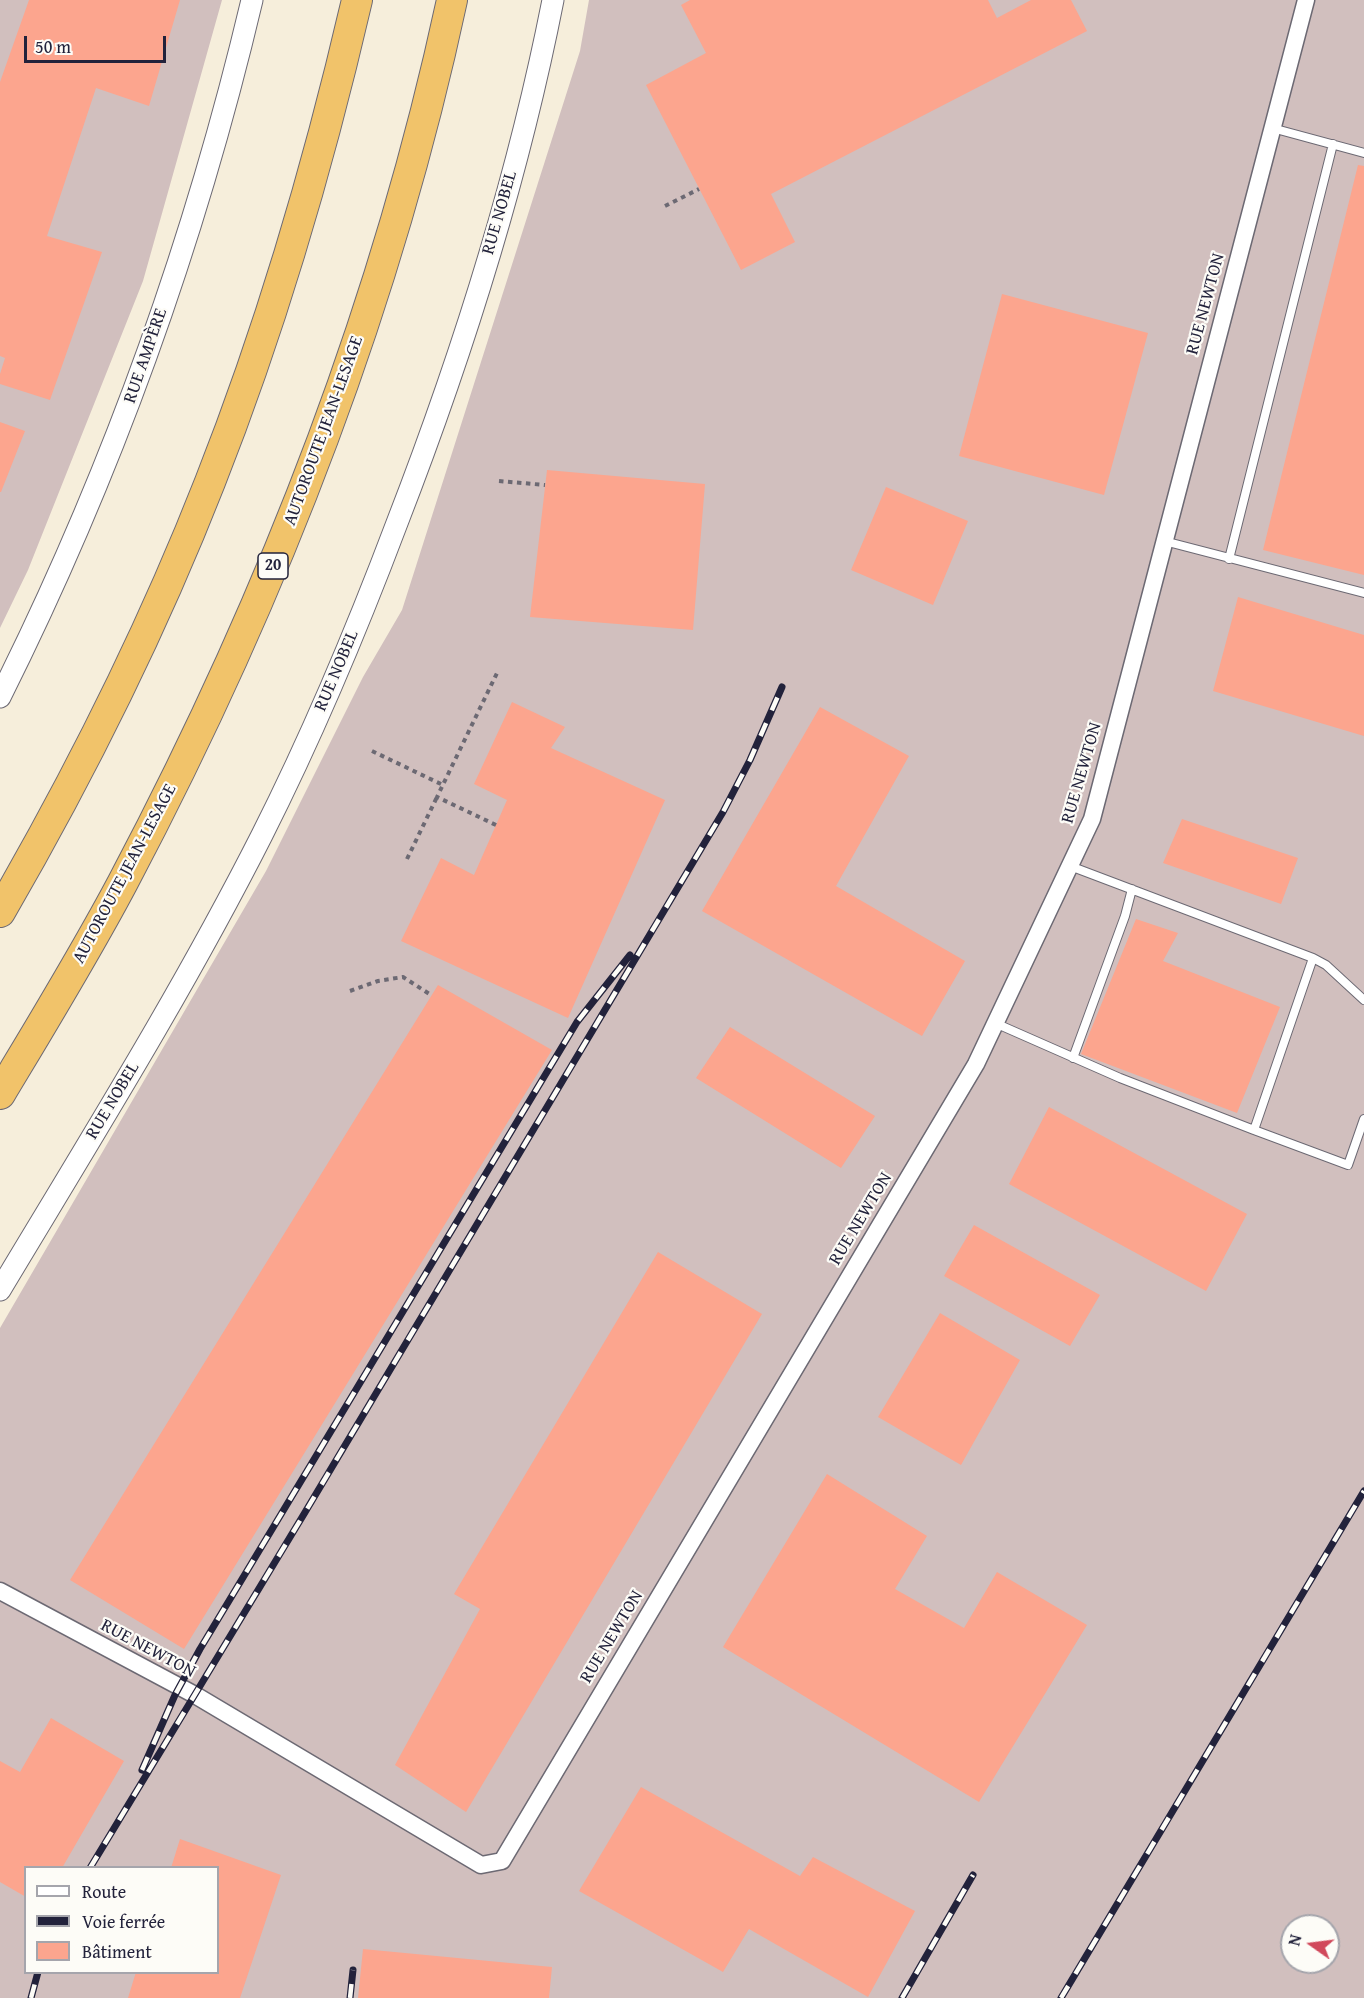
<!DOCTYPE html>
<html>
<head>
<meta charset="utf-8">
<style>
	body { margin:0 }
	#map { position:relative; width:1364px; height:1998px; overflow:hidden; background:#f6eedb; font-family:"Gentium Book Plus",serif }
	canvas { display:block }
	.legend { position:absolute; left:24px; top:1866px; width:195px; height:108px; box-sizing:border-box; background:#fdfcf7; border:2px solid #a5a5ac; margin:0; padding:8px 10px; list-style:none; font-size:18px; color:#22223b }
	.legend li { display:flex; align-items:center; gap:12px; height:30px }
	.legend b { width:30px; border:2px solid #a5a5ac }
	.north { position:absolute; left:1280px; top:1914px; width:60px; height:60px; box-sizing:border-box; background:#fdfcf7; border:2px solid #a5a5ac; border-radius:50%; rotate:284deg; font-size:16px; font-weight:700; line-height:24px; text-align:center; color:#22223b }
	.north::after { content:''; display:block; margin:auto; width:21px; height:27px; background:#d1495b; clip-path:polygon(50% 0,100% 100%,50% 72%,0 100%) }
	.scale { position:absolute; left:24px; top:36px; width:142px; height:27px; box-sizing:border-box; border:3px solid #22223b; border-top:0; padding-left:8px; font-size:18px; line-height:21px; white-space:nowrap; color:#22223b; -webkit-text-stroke:4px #fdfcf7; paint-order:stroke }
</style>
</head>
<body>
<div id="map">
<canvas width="1364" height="1998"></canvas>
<ul class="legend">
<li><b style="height:8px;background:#fff"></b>Route</li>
<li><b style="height:8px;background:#22223b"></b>Voie ferrée</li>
<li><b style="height:16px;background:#fca58e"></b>Bâtiment</li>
</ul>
<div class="north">N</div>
<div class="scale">50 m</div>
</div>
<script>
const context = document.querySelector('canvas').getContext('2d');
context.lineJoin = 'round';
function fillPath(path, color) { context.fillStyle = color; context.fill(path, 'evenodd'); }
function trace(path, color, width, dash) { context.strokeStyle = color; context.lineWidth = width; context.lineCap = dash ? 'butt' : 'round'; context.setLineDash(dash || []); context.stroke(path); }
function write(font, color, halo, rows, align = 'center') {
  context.font = font + ' "Gentium Book Plus",serif'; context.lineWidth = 4.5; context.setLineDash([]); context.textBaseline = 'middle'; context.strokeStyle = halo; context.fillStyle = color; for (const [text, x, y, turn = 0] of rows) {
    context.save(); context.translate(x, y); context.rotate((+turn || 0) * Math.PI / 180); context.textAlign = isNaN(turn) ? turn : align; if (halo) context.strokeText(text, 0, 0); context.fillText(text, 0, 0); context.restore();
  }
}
const industrial = new Path2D(`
	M0,0H222L143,281L28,570L0,628Z
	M589,0H1364V1998H0V1328L266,871L363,677L402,610L580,51ZM26,1868H218V1972H26ZM1292,1926H1328V1962H1292Z`);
const building = new Path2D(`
	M29,0H180L149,106L96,88L47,236L102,252L50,400L0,384V374L5,358L0,356V82Z
	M690,0H988L997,18L1031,0H1071L1087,31L771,194L795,242L741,270L646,85L706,53L681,5Z
	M1358,165L1364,166V575L1263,550Z
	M1002,294L1148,333L1104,495L959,456Z
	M0,422L25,431L1,492H0Z
	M547,470L705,484L693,630L530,617Z
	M886,487L968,521L933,605L851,570Z
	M1238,597L1364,635V736L1213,691Z
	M512,702L565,727L551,748L665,800L568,1018L401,941L441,858L474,875L507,800L474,784Z
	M820,707L909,756L836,886L965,961L922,1036L702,911Z
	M1182,819L1298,858L1281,904L1163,863Z
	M1136,919L1178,933L1163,961L1280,1007L1237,1113L1081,1054Z
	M438,985L552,1050L184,1649L70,1580Z
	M730,1027L875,1116L841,1168L696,1078Z
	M1049,1107L1247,1214L1206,1291L1009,1184Z
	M974,1225L1100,1295L1070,1346L944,1276Z
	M658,1252L762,1314L466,1812L395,1765L480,1609L454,1594Z
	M940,1313L1020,1360L961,1465L878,1417Z
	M827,1474L927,1536L895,1589L964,1628L997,1572L1087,1625L979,1802L723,1647Z
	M51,1718L124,1761L62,1868H26V1897L0,1882V1761L20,1772Z
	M641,1787L800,1876L813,1857L915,1911L868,1997L749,1929L723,1972L579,1891Z
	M180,1839L281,1875L240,1998H128L136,1972H218V1868H171Z
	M363,1949L552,1967L549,1998H358Z`);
const path = new Path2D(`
	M665,206L699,189
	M499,481L545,485
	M372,751L443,785
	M496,825L437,797L497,673
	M407,859L437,797
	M350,991L378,981L403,977L431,995`);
const service = new Path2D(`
	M1272,128L1364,153
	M1164,541L1364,593
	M1229,559L1333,144
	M1070,866L1313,958L1326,965L1364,1000
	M995,1023L1120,1078L1254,1130L1313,958
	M1073,1058L1125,916L1132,889
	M1254,1130L1348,1165L1364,1119`);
const minor = new Path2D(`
	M0,1591L195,1695L481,1865L502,1861L976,1064L1092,819L1306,0`);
const tertiary = new Path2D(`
	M0,697C111,475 195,241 252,0
	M0,1290C90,1140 183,991 262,835C313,734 357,629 397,523C463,353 518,178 553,0`);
const motorway = new Path2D(`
	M0,912C80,774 152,630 210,482C272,325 319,164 357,0
	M0,1094C42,1024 85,954 123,882C270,604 386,308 452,0`);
const rail = new Path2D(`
	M142,1770L175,1695L200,1649L577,1022L630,955
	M90,1868L304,1514L723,812L750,760L782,687
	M31,1998L38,1972
	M350,1998L353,1970
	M902,1998L973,1875
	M1061,1998L1364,1491`);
const shields = [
	[273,566,30]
];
const shieldNames = [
	["20",273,566]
];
const streetNames = [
	["RUE NOBEL",500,213,-74],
	["RUE NEWTON",1206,304,-75],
	["RUE AMPÈRE",146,356,-71],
	["AUTOROUTE JEAN-LESAGE",324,431,-70],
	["RUE NOBEL",337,671,-67],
	["RUE NEWTON",1082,773,-74],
	["AUTOROUTE JEAN-LESAGE",125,874,-62],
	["RUE NOBEL",113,1101,-59],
	["RUE NEWTON",861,1219,-59],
	["RUE NEWTON",612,1637,-59],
	["RUE NEWTON",148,1649,28]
];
fillPath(industrial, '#d1bfbe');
fillPath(building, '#fca58e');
trace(service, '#6c6973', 10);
trace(minor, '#6c6973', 19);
trace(tertiary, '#6c6973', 23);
trace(motorway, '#6c6973', 32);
trace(path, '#6c6973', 4, [4.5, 4.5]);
trace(service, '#fff', 8);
trace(minor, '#fff', 16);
trace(tertiary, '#fff', 21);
trace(motorway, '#f1c36a', 30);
trace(rail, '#22223b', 7);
trace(rail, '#fdfcf7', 4.5, [14]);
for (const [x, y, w] of shields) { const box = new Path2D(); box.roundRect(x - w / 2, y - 13, w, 26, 4.5); context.fillStyle = '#fdfcf7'; context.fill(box); trace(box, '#22223b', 1.5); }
write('bold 16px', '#22223b', null, shieldNames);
write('18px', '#22223b', '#fdfcf7', streetNames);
</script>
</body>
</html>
